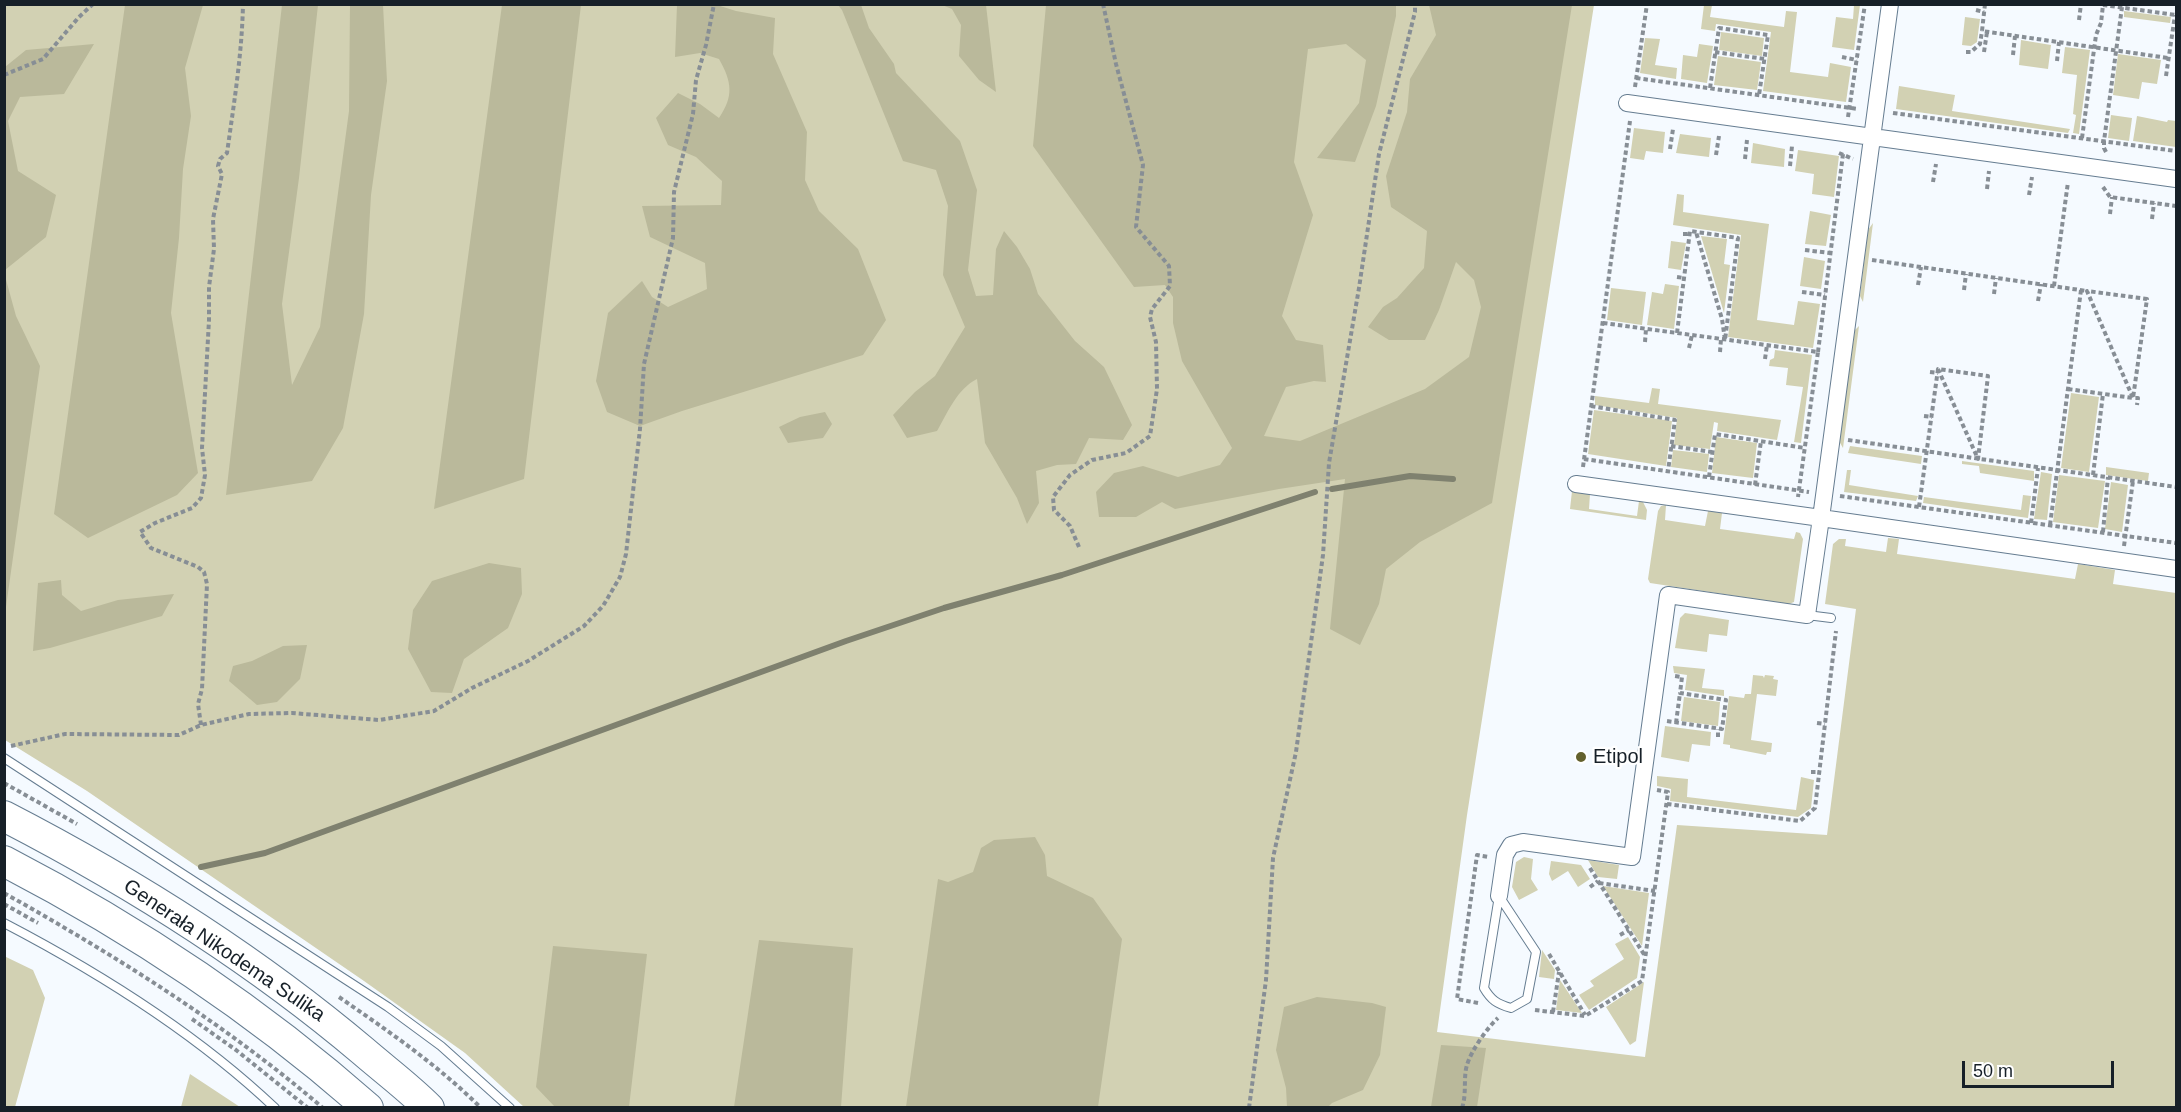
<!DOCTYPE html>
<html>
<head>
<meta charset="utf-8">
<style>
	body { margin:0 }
	#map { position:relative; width:2181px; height:1112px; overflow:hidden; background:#f5faff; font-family:Helvetica,sans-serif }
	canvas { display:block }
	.frame { position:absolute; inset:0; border:6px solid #172028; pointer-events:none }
	.scale { position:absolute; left:1962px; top:1061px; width:152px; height:27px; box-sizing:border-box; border:3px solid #172028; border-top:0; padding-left:8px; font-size:18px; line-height:21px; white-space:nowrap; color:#172028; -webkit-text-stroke:4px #fff; paint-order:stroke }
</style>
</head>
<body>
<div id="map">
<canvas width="2181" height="1112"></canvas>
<div class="frame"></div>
<div class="scale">50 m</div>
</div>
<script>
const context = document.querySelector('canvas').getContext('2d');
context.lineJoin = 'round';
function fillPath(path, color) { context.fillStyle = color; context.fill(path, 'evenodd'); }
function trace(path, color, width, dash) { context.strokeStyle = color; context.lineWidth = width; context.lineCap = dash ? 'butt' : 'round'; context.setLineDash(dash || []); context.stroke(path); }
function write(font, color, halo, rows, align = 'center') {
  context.font = font + ' Helvetica,sans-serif'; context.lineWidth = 4.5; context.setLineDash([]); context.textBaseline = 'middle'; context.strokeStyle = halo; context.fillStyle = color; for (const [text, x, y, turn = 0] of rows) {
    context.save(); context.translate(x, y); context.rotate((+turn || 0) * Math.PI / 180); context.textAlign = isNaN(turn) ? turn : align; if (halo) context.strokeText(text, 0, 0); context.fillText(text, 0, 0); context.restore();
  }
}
const green = new Path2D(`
	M4,5H1594L1467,815L1437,1032L1645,1057L1677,825L1827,835L1856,609L1825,604L1833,544L1839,539H1846L1845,546L1886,552L1888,538L1899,539L1897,554L2075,579L2078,564L2115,570L2113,584L2176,593V1107H524L465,1053L364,981L87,791L5,740Z
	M1704,5H1712L1710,17L1784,27L1786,11L1797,12L1790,72L1828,77L1830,63L1851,67L1846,102L1763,91L1771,32L1716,24L1715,31L1701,29Z
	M1854,5H1860L1854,50L1832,47L1836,17L1853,19Z
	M2124,11L2171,17L2170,23L2124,17Z
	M1965,17L1980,19L1977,42L1971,46L1962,45Z
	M1721,32L1764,38L1762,56L1719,50Z
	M1645,38L1660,39L1655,65L1677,68L1676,79L1640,73Z
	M2021,40L2051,45L2048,69L2019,65Z
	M1699,44L1713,46L1707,83L1681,79L1683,55L1697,57Z
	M2065,47L2090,50L2079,134L2073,133L2076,115L2073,114L2077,75L2062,73Z
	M2118,54L2161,60L2157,84L2142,82L2139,99L2113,95Z
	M1718,56L1761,62L1757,90L1714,85Z
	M1899,86L1955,95L1952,111L2070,129L2068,133L1896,109Z
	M2111,115L2132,118L2129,141L2108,138Z
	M2137,116L2167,122L2168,120L2176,121V147L2133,141Z
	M1634,128L1665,132L1663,153L1646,151L1644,160L1630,158Z
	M1680,134L1711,138L1709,157L1676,153Z
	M1753,143L1785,149L1784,167L1751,163Z
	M1798,150L1839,156L1834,197L1812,194L1814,174L1795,171Z
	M1677,194L1684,195L1683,212L1769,224L1757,320L1794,325L1798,301L1820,304L1813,348L1728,337L1741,235L1673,225Z
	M1810,211L1831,215L1826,246L1805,244Z
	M1873,223L1863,302L1860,296L1868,230Z
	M1701,236L1727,239L1724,264L1730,265L1724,313Z
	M1671,241L1686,243L1681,270L1668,268Z
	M1804,257L1825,261L1821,289L1800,286Z
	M1665,284L1679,286L1674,329L1647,325L1652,292L1663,294Z
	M1611,288L1646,292L1642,325L1607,320Z
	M1859,326L1843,448L1839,441L1855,330Z
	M1775,350L1812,355L1801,443L1794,442L1803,387L1786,385L1788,368L1769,366L1770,360L1774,358Z
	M1652,388L1660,389L1658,404L1781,420L1777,440L1717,431L1718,423L1714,422L1710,449L1674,445L1677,418L1595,405V396L1649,403Z
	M2071,393L2099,397L2089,472L2061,468Z
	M1594,410L1672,421L1666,466L1588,454Z
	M1716,437L1757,443L1753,478L1712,473Z
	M1850,446L1922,456L1921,464L1848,453Z
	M1673,450L1709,454L1707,472L1671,467Z
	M1962,461L2034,471V481L1980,473L1979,466L1962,464Z
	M2106,467L2149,473L2148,481L2106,475Z
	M1847,470H1851L1849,485L1918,496L1916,501L1844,492Z
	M2041,472L2052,474L2047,520L2034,519Z
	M2059,475L2105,481L2098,528L2053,522Z
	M2111,482L2128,485L2122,532L2105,529Z
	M1572,491L1590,494L1589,509L1637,516L1639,501L1643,502L1647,510L1646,520L1570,509Z
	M2023,495L2031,496L2028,518L1923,503L1924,497L2021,510Z
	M1666,505L1665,520L1705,526L1708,511L1722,513L1720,529L1794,539L1796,532L1800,533L1803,539L1794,602L1789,604L1650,583L1648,579L1658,511L1661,506Z
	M1685,613L1729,620L1727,636L1709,634L1707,652L1675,648L1680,618Z
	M1673,666L1705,669L1702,688L1724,690V696L1685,690L1687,675L1674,673Z
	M1753,675L1763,676L1764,678L1765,675L1774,676L1773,679L1778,680L1776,696L1757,694L1751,740L1772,743L1771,752H1767L1766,755L1730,748V745L1723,744L1729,696L1744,698L1745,694H1751Z
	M1684,697L1720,702L1718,726L1681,721Z
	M1665,726L1711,732L1710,746L1692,744L1689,762L1661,757Z
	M1657,776L1688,779L1687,797L1796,810L1801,777L1814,780L1811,808L1798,817L1670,801L1671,789L1657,786Z
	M1524,857L1533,859L1531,879L1538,890L1519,900L1512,887L1516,862Z
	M1588,860L1619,865L1617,879L1598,877Z
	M1551,861L1581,865L1590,879L1578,887L1568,871L1552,881L1549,874Z
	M1603,886L1649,893L1642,946Z
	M1628,937L1640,957L1637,978L1589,1010L1579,995L1594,986L1590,981L1624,959L1615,944Z
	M1542,950L1555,970L1554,979L1539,977Z
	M4,956L33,970L45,998L15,1107H5Z
	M1560,980L1582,1013L1556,1010Z
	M1644,982L1636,1041L1630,1045L1606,1007Z
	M190,1074L240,1107H181Z`);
const forest = new Path2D(`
	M125,5H203L185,68L191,116L183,169L179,238L171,313L198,473L177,495L88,538L54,514Z
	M282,5H318L299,178L282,304L292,385L320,327L349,111L350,5H383L387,81L371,195L364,314L343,428L312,481L226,495Z
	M502,5H581L524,479L434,509Z
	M677,5H717L736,11L775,18L773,54L807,132L805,180L819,211L858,249L886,320L863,355L682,411L640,426L607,412L596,381L608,313L642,281L652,297L668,307L707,289L705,263L650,237L642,206L721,205L722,181L696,157L668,145L656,118L678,93L700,104L719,118C734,96 732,82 719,59L700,53L675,57Z
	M838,5H861L869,28L894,64L896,73L960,141L977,190L968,270L976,296L993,295L996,249L1004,231L1017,247L1030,269L1038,294L1075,341L1104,367L1132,425L1123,440L1089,438L1076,464L1057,465L1036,471L1039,503L1027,524L1017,498L985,443L977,379C957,389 948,412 937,431L907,438L893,415L915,392L935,376L965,327L943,275L948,206L936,170L903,161L842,10Z
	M942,5H986L996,92L979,80L959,56L961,25L952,9Z
	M1046,5H1396V16L1376,106L1355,162L1317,158L1359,103L1366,60L1346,44L1308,49L1294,162L1313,215L1282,316L1296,340L1323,345L1326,382L1314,381L1286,387L1264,436L1300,441L1425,389L1469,357L1481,307L1474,280L1456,262L1439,310L1425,340H1389L1368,327L1383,307L1397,298L1424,268L1427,231L1391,207L1386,176L1407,112L1410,79L1436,35L1429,5H1572L1492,503L1420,542L1386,569L1379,604L1360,645L1330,629L1345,479L1279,489L1175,509L1162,502L1136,517H1099L1096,492L1114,473L1143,466L1178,477L1220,465L1232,448L1182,361L1173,323V297L1165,285L1134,287L1033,146Z
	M94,44L64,94L20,97L8,121L18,171L56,195L46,237L5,270V67L26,50Z
	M5,276L16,316L40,366L5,614Z
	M825,412L832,424L823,438L788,443L779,427L800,417Z
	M489,563L521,568L522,594L508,628L464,659L452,693L431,692L408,649L413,610L432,581Z
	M61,580L62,595L81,611L118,600L174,594L162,616L50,648L33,651L38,583Z
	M307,645L300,679L277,702L257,705L229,681L233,666L252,661L283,646Z
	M1035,837L1045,855L1047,876L1093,898L1122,939L1098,1107H906L938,879L948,882L973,872L981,848L994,840Z
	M759,940L853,948L841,1107H734Z
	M553,946L647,954L629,1107H555L536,1087Z
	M1317,997L1372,1003L1386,1007L1380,1055L1363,1090L1332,1103L1328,1107H1287L1286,1088L1276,1050L1284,1007Z
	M1441,1045L1486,1048L1477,1107H1431Z`);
const stream = new Path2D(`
	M1332,489L1410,476L1453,479
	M201,867L265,853L846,641L944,608L1062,575L1315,492`);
const path = new Path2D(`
	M1985,4L1982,31L2168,58
	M1976,10L1984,12
	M2079,20L2081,4
	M1715,52L1765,59
	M1966,52H1971L1980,44L1982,31
	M1984,52L1987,32
	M2013,55L2015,36
	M1842,57L1857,60
	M2057,61L2059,42
	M4,75L43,59L79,17L93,4
	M2166,76L2175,15
	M1636,78L1858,109
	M1635,87L1647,4
	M1710,88L1719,28L1768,35L1759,95
	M1893,113L2176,151
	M1848,117L1865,4
	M2082,138L2096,35L2101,23L2103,5L2176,15
	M1670,149L1673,129
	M2106,152L2104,148V141L2122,7
	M1839,153L1853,159
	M1716,155L1719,136
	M1745,159L1747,140
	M1790,166L1792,146
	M1933,182L1936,164
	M2103,187L2110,197L2176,206
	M1987,189L1989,171
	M2029,195L2032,177
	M2110,214L2112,197
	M2152,219L2154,203
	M1683,234H1690
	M1805,250L1830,253
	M1872,260L2087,291
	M1677,277L1684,278
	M1918,285L1921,267
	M2054,286L2068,182
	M1964,290L1966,274
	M1802,292L1825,295
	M1994,294L1996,278
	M2038,301L2041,284
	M1603,323L1818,352L1798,497
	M1677,333L1690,231L1738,238L1725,340L1722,319L1696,232
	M1645,342L1646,329
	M1689,348L1692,335
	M1720,352L1721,339
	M1818,352L1843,154
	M1765,359L1767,345
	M1930,372L1938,373
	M2068,389L2133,398L2147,299L2087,291L2133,398H2138L2137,405
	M1591,406L1675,420L1668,471
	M1924,416L1932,417
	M1848,440L2176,487
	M1671,446L1712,452
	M1584,459L1809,492
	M1583,467L1630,121
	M2093,475L2103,394
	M1709,477L1715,434L1805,448
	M1755,485L1761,441
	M1840,496L2176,543
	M1919,507L1938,369L1988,376L1978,459L1938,369
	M2031,523L2038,468
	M2050,525L2081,290
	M2103,532L2108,477
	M2124,546L2133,481
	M1079,547L1070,526L1054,510L1053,497L1070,475L1092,460L1126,453L1150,436L1157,389L1156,342L1150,317L1152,309L1170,286L1169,266L1136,227L1143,165L1116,64L1103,4
	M1667,721L1722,729L1726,700L1680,693L1682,677L1675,676
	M1676,723L1680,693
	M1817,723L1825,724
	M201,725L198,704L202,689L207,584L204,572L198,567L151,548L140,532L155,523L192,508L201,498L205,475L202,448L209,320V287L214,249L213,219L222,174L218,166L220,159L227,153C234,103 242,54 243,4
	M1718,737V729
	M11,746L65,734L179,735L201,725L249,714L292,713L379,720L434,711L472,688L528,661L584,626L603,606L620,577L626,554L640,429L644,364L673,238L674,192L693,114L696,80L706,45L714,4
	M1811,772H1819
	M4,783L77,824
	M1667,804L1800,821L1815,808L1836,631
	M1590,868L1645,956
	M1599,883L1655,891
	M1590,887L1598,881
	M4,893C116,956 225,1024 323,1108
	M4,904L38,923
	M1620,935L1629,930
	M1549,954L1585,1015
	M339,997C388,1031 438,1065 481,1108
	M1478,1003L1457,999L1477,855L1489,857
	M1535,1010L1585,1016L1642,981L1668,792L1657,790
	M1553,1012L1559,972
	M192,1019L236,1050L308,1108
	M1249,1108L1266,980L1273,858L1296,752L1323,555L1329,463L1359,288L1379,154L1415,12V4
	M1462,1108C1467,1093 1463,1078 1467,1065C1471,1051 1487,1028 1498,1018`);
const lane = new Path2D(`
	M1807,615L1831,618
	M4,758L388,1007L441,1046L510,1108
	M1499,896L1536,952L1527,999L1511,1008C1497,1004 1491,1000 1484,988Z
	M4,923C98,972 198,1035 275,1108`);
const street = new Path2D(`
	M1627,103L2176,179
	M1576,484L1821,518L1890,4
	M1499,896L1505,855L1511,845L1523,842L1632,857L1668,595L1807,615L1821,518L2176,569`);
const highway = new Path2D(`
	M4,816C132,882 254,959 363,1051C385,1070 408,1087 429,1108
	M4,861C135,929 257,1010 368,1108`);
const markers = [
	[1581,757,6,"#63612d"]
];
const poiNames = [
	["Etipol",1593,757]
];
const streetNames = [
	["Generała Nikodema Sulika",224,951,34]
];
fillPath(green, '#d2d1b3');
fillPath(forest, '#bab99b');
trace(stream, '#7f816f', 6);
trace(lane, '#667d91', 10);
trace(street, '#667d91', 18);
trace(highway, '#667d91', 32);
trace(path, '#878e95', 4, [4.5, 3]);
trace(lane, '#fff', 8);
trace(street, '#fff', 16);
trace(highway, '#fff', 30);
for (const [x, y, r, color] of markers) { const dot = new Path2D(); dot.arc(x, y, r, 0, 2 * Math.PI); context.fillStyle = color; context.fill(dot); trace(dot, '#fff', 2); }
write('20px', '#172028', '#fff', poiNames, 'left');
write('20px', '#172028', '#fff', streetNames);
</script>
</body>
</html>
